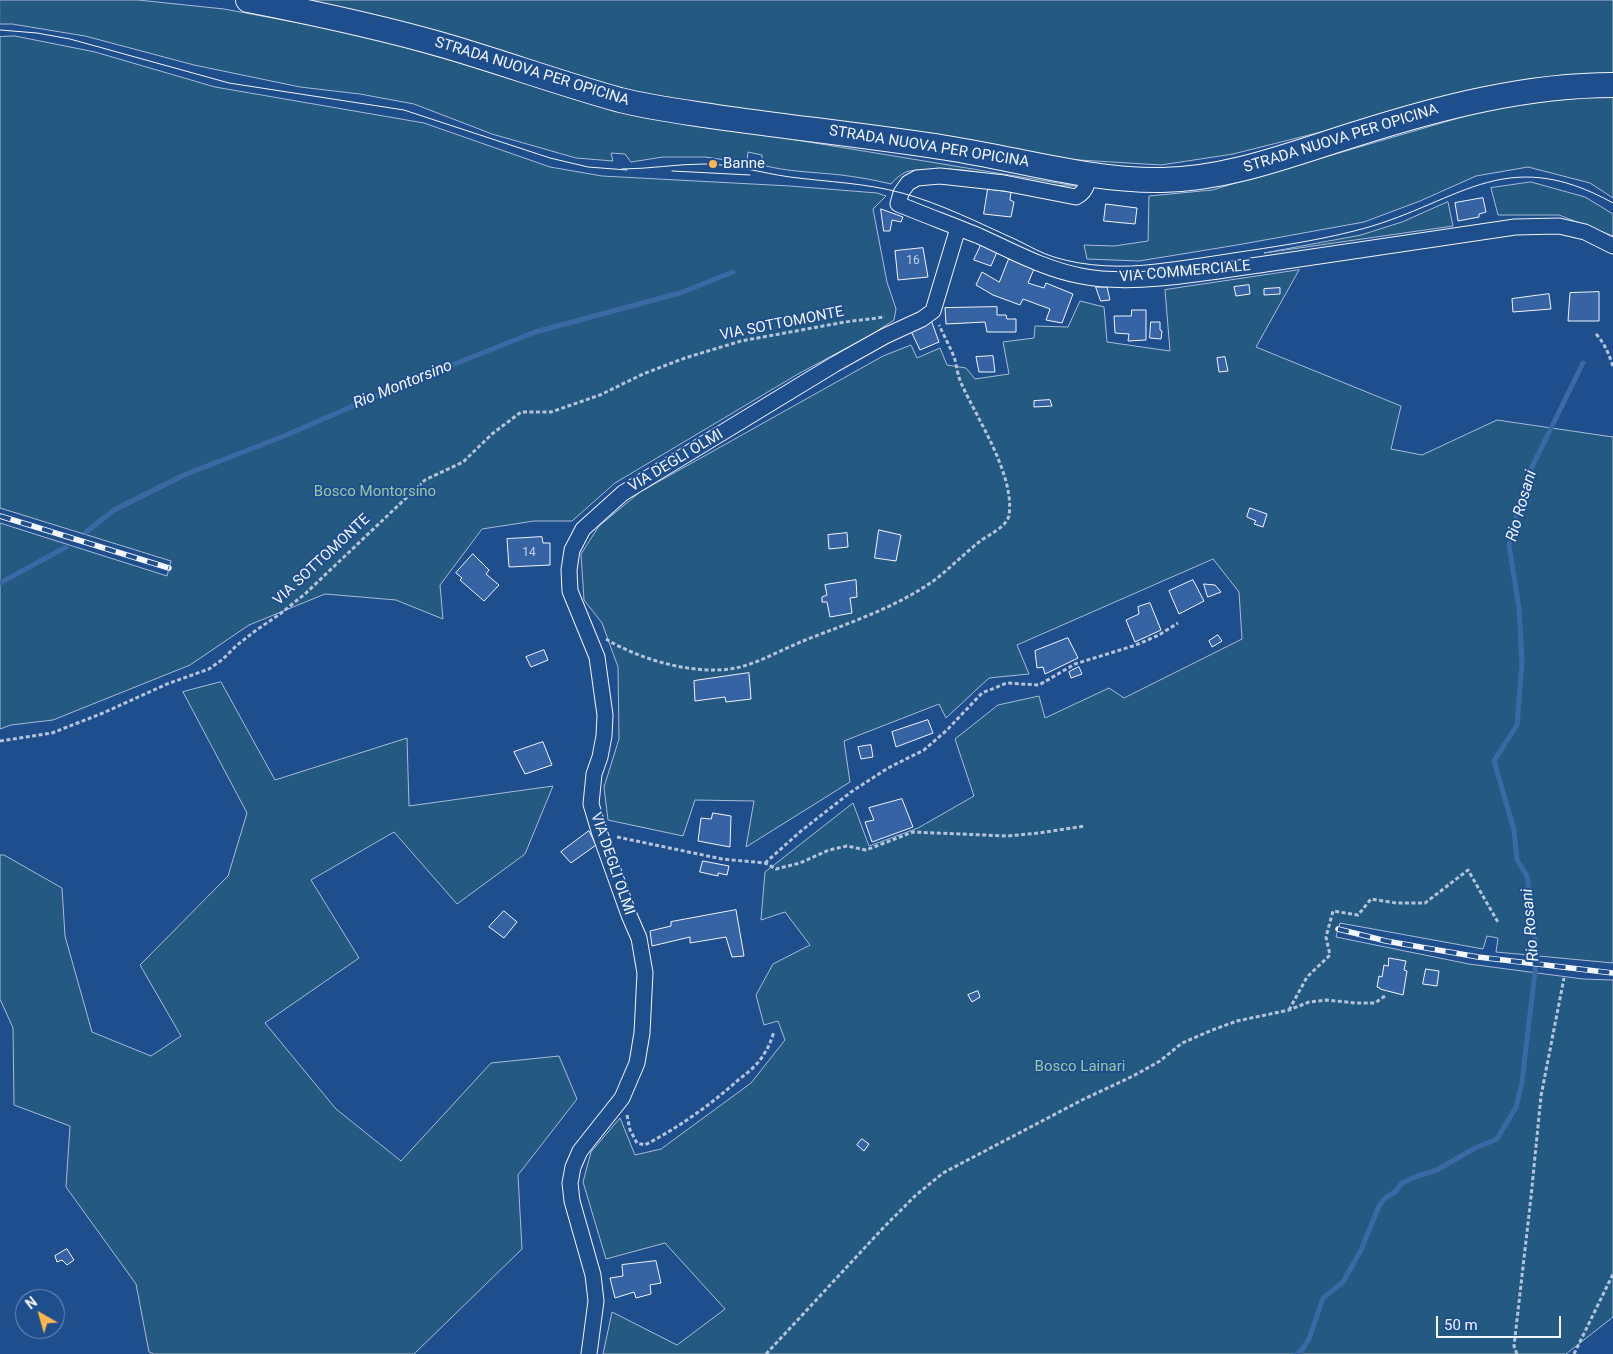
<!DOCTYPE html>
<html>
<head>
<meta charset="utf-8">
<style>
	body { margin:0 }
	#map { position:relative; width:1613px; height:1354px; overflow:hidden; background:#1f4e8c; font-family:Roboto,sans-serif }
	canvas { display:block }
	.north { position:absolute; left:15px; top:1289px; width:50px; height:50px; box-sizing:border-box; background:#1f4e8c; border:1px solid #7391ba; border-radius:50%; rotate:322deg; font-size:14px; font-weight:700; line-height:20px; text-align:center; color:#f2f6ff }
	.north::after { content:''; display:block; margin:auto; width:18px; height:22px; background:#ffb74d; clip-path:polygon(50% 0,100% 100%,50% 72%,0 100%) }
	.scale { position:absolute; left:1436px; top:1316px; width:125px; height:22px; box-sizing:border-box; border:2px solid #f2f6ff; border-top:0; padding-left:6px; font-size:15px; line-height:18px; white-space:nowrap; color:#f2f6ff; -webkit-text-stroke:4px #1f4e8c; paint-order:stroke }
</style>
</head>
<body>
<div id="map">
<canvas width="1613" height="1354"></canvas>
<div class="north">N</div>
<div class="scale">50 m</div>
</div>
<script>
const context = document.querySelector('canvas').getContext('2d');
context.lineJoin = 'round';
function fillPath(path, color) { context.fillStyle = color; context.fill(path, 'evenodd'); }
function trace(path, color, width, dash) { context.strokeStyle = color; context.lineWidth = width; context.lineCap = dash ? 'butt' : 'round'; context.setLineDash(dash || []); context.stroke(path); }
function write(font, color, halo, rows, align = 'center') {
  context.font = font + ' Roboto,sans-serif'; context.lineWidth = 4; context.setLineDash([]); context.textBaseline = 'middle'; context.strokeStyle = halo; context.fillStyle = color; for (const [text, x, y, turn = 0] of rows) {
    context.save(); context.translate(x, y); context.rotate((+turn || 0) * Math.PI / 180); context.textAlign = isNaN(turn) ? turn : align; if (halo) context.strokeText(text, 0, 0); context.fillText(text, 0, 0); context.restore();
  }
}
const green = new Path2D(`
	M0,0H138L224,9L359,34L453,61L562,94L645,115L1076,186C1025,187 976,164 925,170C919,170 911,170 906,172C900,175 895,179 891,184C874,180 858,177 841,175C814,172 788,172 762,165V155L748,152L747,163L705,157H663L631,162L625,154L611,153L613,161L576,158L492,134L414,104L360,94L300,87L194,65L85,36L12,24H0Z
	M298,0H1613V75L1530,80L1425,101L1333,129L1233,154L1161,165L1063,159L930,133L701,105L611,87Z
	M15,36L95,52L215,87L424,123L550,167L602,176L790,186L877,193L886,196L873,209L887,282L896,309L894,320L871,335L798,374L615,483L572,521H534L482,529L440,585L443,619L396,600L325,594L249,625L190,665L53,720L11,725L0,729V523L167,576L171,561L0,508V37Z
	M1613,94V198L1590,183L1528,167L1476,176L1420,201L1364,222L1237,245L1139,261L1087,259L1084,245L1114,246L1148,241L1149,196L1212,190L1479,112L1556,98Z
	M1531,182L1585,197L1613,214V236L1559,215H1498L1491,188Z
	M1448,202L1453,226L1264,253L1361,235L1402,222Z
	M1299,270L1256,347L1401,406L1391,449L1422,455L1497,420L1613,437V963L1496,952L1498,938L1487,936L1483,949L1340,923L1336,937L1469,964L1583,979L1613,980V1317L1566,1354H603L612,1312L677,1345L725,1309L665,1243L606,1259L583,1182L591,1152L620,1118L635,1155L661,1149L751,1083L785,1040L778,1021L764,1025L756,995L773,964L810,945L785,912L761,920L765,872L853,803L869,846L918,828L974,796L955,739L998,705L1039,696L1045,718L1109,688L1124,698L1242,639L1239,592L1213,559L1017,645L1029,674L989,678L946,718L939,704L844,741L850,782L746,847L754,801L695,800L683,836L608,820L604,787L619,739L618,667L602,623L584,600L581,554L599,526L640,492L883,356L911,345L917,358L940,348L947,365L966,368L975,379L1009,374L1003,342L1034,338L1035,326L1068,327L1080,301L1104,307L1107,342L1170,351L1165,290Z
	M221,682L275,780L407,738L409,806L553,786L525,854L457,904L394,832L311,880L359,958L265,1023L336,1109L401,1161L491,1063L559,1056L577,1099L518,1175L522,1249L414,1354H154L149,1352L136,1284L66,1187L70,1126L14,1105L13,1028L0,999V855H4L62,888L65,936L92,1032L151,1056L181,1036L140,965L228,876L247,813L183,692Z`);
const stream = new Path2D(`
	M86,532L114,510L184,475L284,436L397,387L535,332L680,293L733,272
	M0,583L66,547
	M1296,1354L1301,1351L1309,1339L1323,1298L1343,1282L1361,1250L1379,1206L1385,1198L1395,1192L1402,1183L1415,1177L1437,1170L1475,1148L1497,1139L1516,1107L1522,1082L1537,955L1527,876L1517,860L1514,830L1494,761L1517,725L1522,662L1519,608L1509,545L1526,479L1583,363`);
const building = new Path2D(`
	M988,189L1011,192L1010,200L1014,202L1011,217L984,214Z
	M1483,198L1486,212L1479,214V217L1458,221L1455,203Z
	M1106,204L1137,208L1135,224L1104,221Z
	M881,209L903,217L901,222L892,220L890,231H884Z
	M981,245L997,252L991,266L974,260Z
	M923,248L928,277L898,280L895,251Z
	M1009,259L1034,269L1028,283L1044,288L1046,283L1073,294L1062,323L1046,320L1050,309L1023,299L1020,305L993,295L976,285L982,272L999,282Z
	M1249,285L1250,294L1236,296L1234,287Z
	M1096,287H1107L1110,300L1101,301Z
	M1280,288V294L1264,295V289Z
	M1599,292V321H1568L1570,293Z
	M1549,294L1551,309L1513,312L1512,299Z
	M997,307V315H1006L1007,319H1016V332H987L985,322L946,324L945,308Z
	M1132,310H1146V340L1128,341L1129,334L1115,333L1114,316H1131Z
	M931,320L939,342L920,350L910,329Z
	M1151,322H1160V330L1162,331L1161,339L1150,338Z
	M993,356L995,372H979L976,357Z
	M1225,357L1228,371L1219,372L1217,358Z
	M1050,400L1052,406L1034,407V401Z
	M1250,508L1267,514L1263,527L1254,524L1256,521L1247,517Z
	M879,530L901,535L896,561L875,558Z
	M847,533L848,547L829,549L828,535Z
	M542,537L543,543H550V565L509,567L507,539Z
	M473,554L489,570L486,574L499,585L484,601L460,580L462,578L456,573Z
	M856,580L857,597L850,598L852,613L830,617L827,602H822V597L827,595L825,585Z
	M1193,580L1204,601L1179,614L1169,591Z
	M1204,584L1215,585L1221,592L1208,597Z
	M1150,603L1161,630L1135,642L1126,620L1139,614L1138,607Z
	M1218,635L1222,641L1212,647L1209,641Z
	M1068,638L1078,658L1045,674L1043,667L1037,668L1035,651Z
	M544,650L548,660L531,667L526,657Z
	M1079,667L1082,674L1071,678L1069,672Z
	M749,673L751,699L726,702L725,697L695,701L694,681Z
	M928,720L933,733L896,747L892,732Z
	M543,742L552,765L525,774L514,752Z
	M871,745L873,757L861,759L858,747Z
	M902,799L913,827L872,842L865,822L874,820L869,808Z
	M713,813L731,816L730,847L698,841L701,818L711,819Z
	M589,831L596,845L571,863L561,852Z
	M703,861L729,866L727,875L718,873V876L700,872Z
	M736,910L744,956L732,957L726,937L690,943V937L652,946L650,931L671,926V922Z
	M504,911L517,922L504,938L489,927Z
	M1389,958L1406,961L1404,970L1407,971L1403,995L1380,989V988L1377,987L1379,976L1382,977L1384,965L1388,966Z
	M1426,969L1439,971L1437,986L1423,984Z
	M978,991L980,997L972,1002L968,995Z
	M862,1139L869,1144L864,1151L857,1145Z
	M67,1249L74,1260L67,1265L62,1260L57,1262L55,1256Z
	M656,1261L661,1283L650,1285L651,1294L636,1298L634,1292L615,1298L610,1278L623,1276L622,1265Z`);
const path = new Path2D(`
	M1596,334C1605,344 1609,354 1613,367
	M606,639C640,660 697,676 736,668C759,663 781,650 803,641C848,623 896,608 936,579C951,567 964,554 979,542C988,535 1007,527 1009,515C1015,476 978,420 962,385C958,377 957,368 955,360C951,348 944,336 939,325
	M0,741L52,733L103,713L167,684L209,669L223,659L236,646L255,631L280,614L306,593L425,480L463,462L492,434L521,412H551L600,395L643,374L685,358L741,341L845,322L885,317
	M617,837L722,859L765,863L776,869L800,863L829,850L847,846L866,850L913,832L1007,836L1039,833L1085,826
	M765,863L801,831L851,792L888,768L924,750L947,730L982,693L1007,683L1039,685L1075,664L1136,645L1159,635L1178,623
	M1289,1010L1307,977L1330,955L1326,937L1333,911L1358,915L1371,899L1396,903H1425L1468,870L1499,924
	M627,1115L630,1130L637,1143L645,1145C679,1127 709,1106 737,1081C747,1073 758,1065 764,1054C769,1047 771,1040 774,1032
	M766,1354L884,1227L916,1195L943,1173L1082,1100L1133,1076L1160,1061L1182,1043L1215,1029L1237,1021L1289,1010L1309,1002L1327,1000L1355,1003H1375L1385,996
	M1517,1354L1514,1346L1531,1197L1541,1096L1564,978
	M1574,1354L1613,1274`);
const minor = new Path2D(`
	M1090,174C1087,184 1086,192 1076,197L1004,183L940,176L917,178L908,183L901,193L898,204C925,215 952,225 979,236C1012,251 1044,269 1081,276C1136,287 1216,271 1272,263C1353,251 1434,239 1515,227L1559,226L1585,232L1613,246
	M589,1354L596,1301L593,1275L572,1201L570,1183L573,1167L580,1151L622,1098L637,1063L642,1033L645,973L639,938L629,915L600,834L591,804L594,774L600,757L604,736L605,715L597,657L570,591L569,570L572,550L583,529L623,493L835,364L885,336L922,319L933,311L958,228`);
const primary = new Path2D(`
	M248,0C314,13 381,27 446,46C504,63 562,84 620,100C652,108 685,112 717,117C794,128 870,136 947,148C1018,159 1089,181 1162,180C1230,179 1294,153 1359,133C1441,107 1527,85 1613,85`);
const tram = new Path2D(`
	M0,30L37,33L70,39L229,83L404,110L550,158L588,167L627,170
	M622,169C649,169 676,164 704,164C733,164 761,173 790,177C828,182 866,183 902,193C942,204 979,223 1017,240C1029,246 1041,253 1054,257C1086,267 1123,268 1156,264C1182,261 1207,257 1233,253C1273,247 1315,241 1354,231C1457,206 1502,141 1613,203
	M672,171L750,175`);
const rail = new Path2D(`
	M0,516L169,568
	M1338,929L1386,941L1478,957L1613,973`);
const markers = [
	[713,164,5,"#ffb74d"]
];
const numberNames = [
	["16",913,261],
	["14",529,553]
];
const streetNames = [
	["STRADA NUOVA PER OPICINA",532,72,17],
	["STRADA NUOVA PER OPICINA",1341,139,-17],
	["STRADA NUOVA PER OPICINA",929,147,9],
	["VIA COMMERCIALE",1185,272,-5],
	["VIA SOTTOMONTE",782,324,-11],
	["VIA DEGLI OLMI",676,461,-31],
	["VIA SOTTOMONTE",322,560,-43],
	["VIA DEGLI OLMI",612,864,71]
];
const poiNames = [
	["Banne",723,164]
];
const parkNames = [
	["Bosco Montorsino",375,492],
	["Bosco Lainari",1080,1067]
];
const waterNames = [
	["Rio Montorsino",403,385,-22],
	["Rio Rosani",1522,506,-74],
	["Rio Rosani",1531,925,-95]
];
fillPath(green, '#245a82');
trace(green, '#a8bbd7', 1);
trace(stream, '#3b69a3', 5);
fillPath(building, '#3563a3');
trace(building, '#f2f6ff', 1);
trace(minor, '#f2f6ff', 17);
trace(primary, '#f2f6ff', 26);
trace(path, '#b3c4dc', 3, [4, 2.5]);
trace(minor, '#1f4e8c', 15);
trace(primary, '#1f4e8c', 24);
trace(tram, '#f2f6ff', 1);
trace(rail, '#f2f6ff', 5.5);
trace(rail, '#1f4e8c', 4, [11]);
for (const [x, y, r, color] of markers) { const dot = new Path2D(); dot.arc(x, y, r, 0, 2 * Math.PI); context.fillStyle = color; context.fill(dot); trace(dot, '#1f4e8c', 2); }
write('12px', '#c3d1e8', null, numberNames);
write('15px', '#f2f6ff', '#1f4e8c', streetNames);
write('15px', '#f2f6ff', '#1f4e8c', poiNames, 'left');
write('15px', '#97c8a6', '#1f4e8c', parkNames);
write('italic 16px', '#f2f6ff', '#1f4e8c', waterNames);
</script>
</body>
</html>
